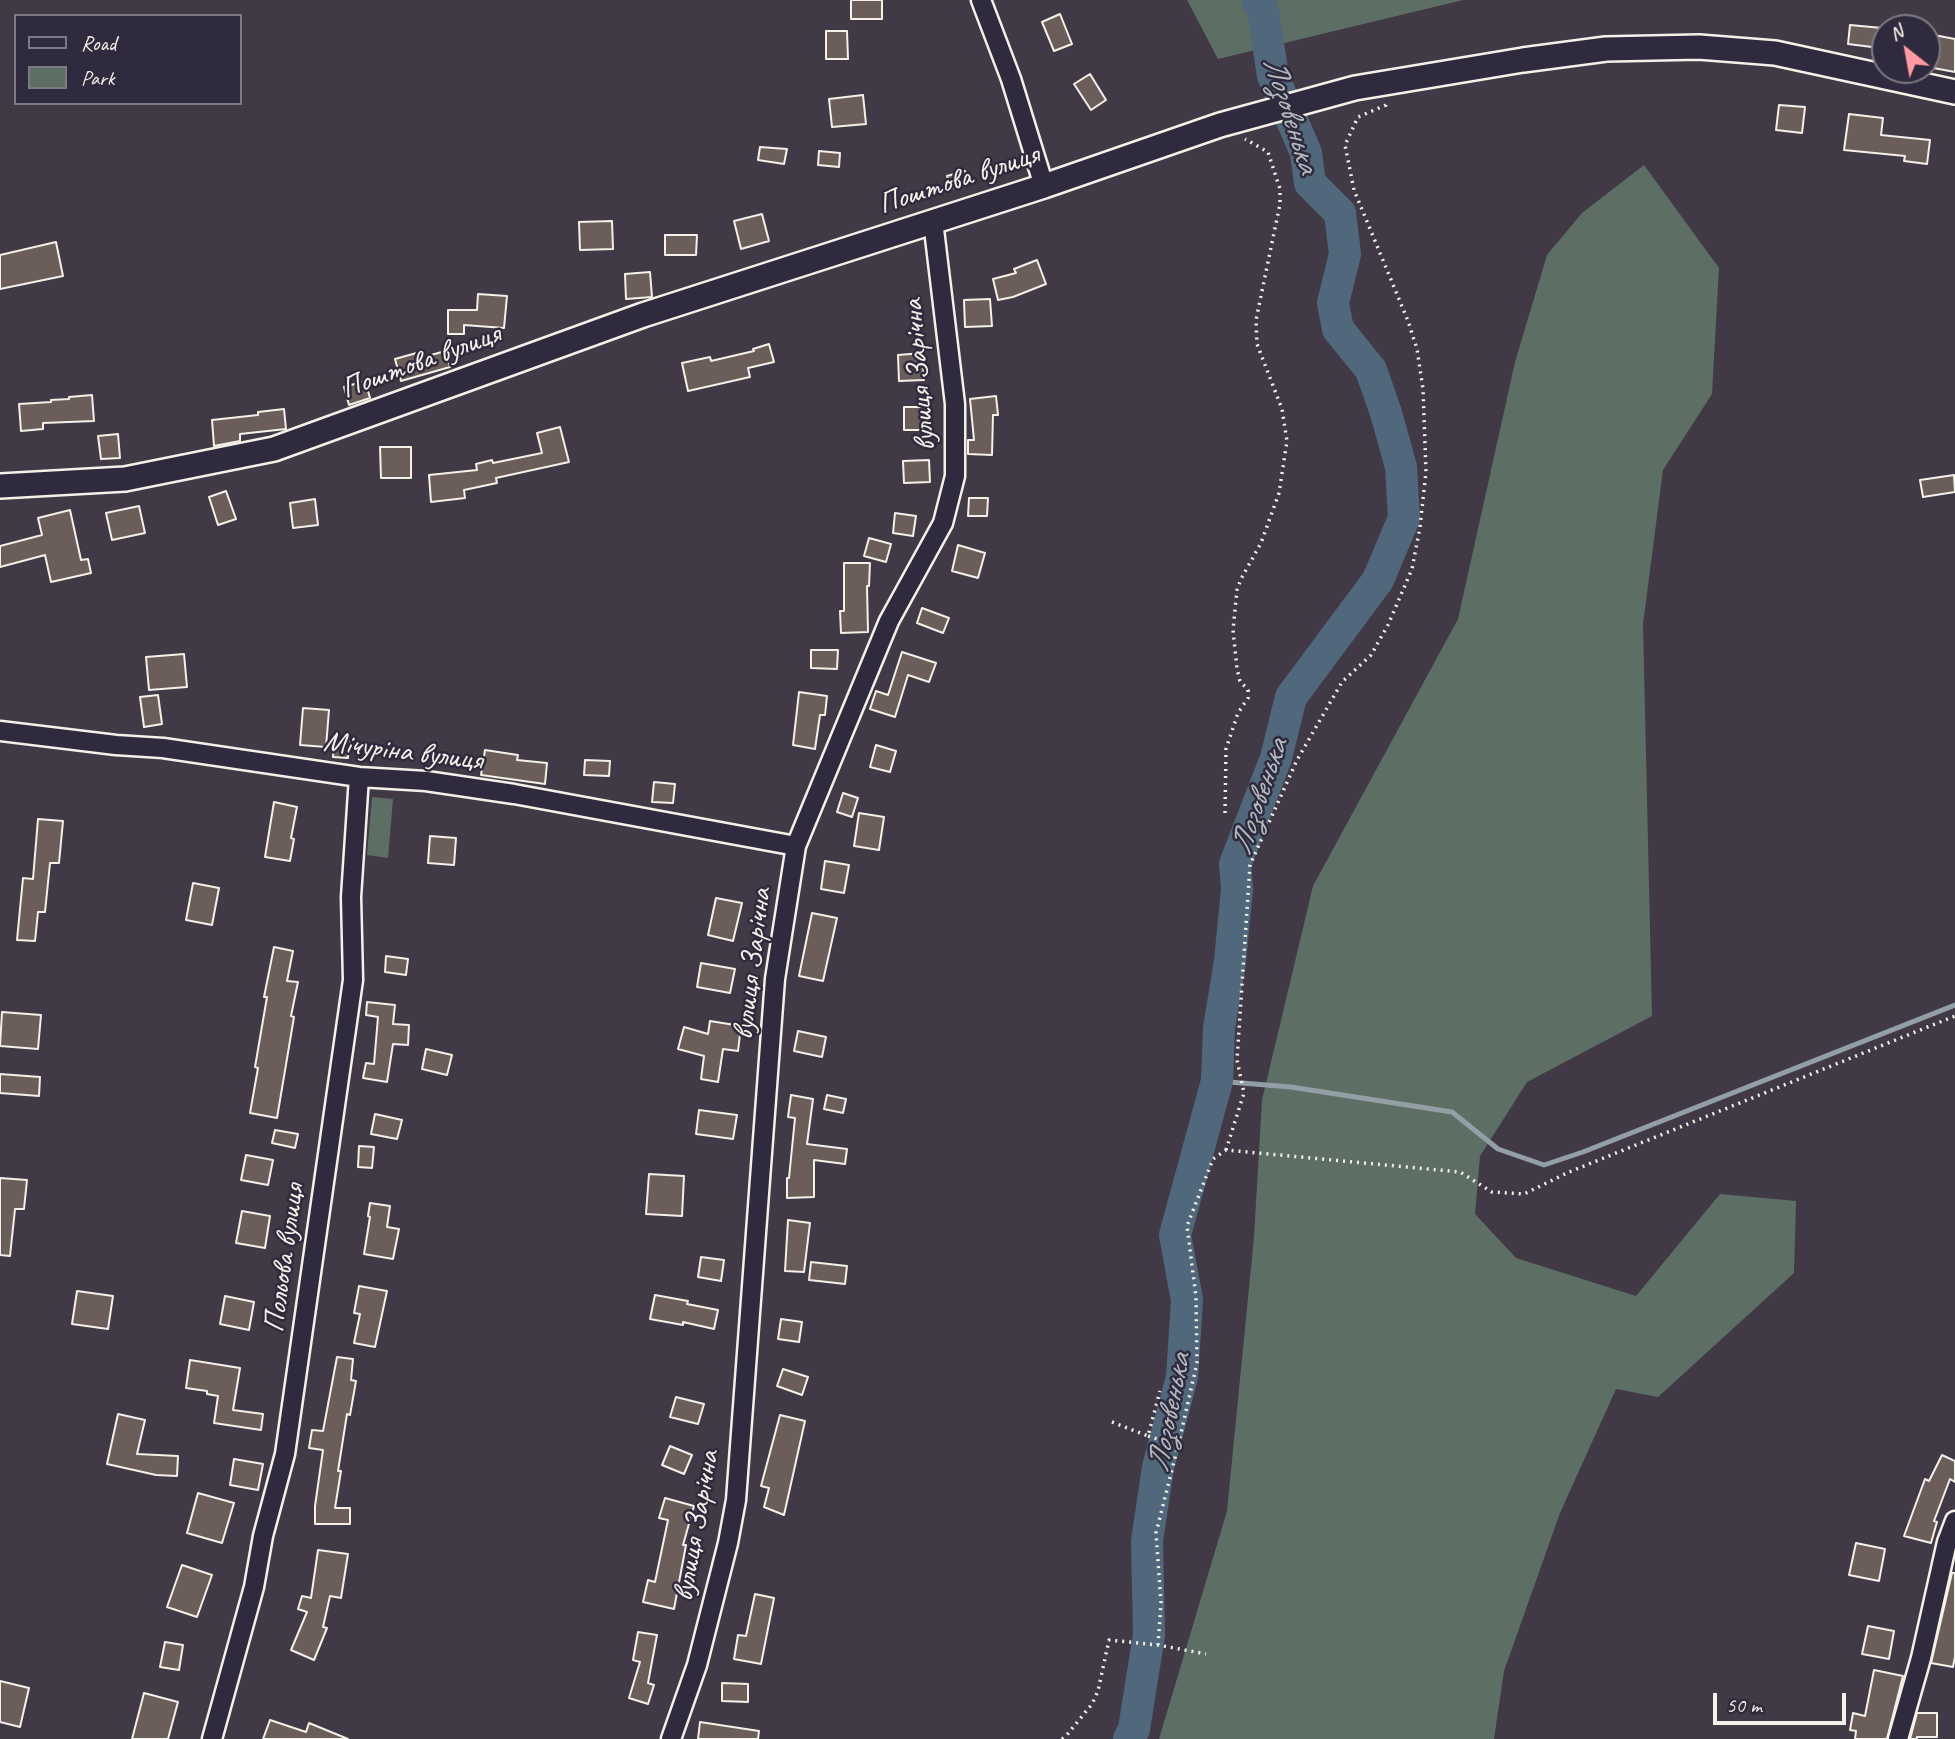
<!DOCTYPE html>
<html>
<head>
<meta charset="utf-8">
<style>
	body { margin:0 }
	#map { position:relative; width:1955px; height:1739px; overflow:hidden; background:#413a46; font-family:Caveat,sans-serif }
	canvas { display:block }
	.legend { position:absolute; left:14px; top:14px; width:228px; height:91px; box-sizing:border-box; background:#2f2a3d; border:2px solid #7e7a81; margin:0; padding:9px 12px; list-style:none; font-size:21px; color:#f4f1e8 }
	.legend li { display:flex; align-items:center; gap:14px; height:35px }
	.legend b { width:35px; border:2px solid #7e7a81 }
	.north { position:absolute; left:1871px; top:14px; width:70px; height:70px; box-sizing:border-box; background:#2f2a3d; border:2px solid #7e7a81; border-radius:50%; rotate:329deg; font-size:19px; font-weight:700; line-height:28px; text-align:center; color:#f4f1e8 }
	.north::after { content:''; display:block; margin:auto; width:24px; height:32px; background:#ff9aa2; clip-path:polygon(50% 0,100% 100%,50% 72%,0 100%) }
	.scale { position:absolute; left:1713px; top:1693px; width:133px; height:32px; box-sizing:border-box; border:4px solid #f4f1e8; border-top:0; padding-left:9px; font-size:21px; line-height:24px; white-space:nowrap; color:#f4f1e8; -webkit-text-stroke:5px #2f2a3d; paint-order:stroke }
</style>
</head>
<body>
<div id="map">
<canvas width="1955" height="1739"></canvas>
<ul class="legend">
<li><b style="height:9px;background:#2f2a3d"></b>Road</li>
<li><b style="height:19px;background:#5d6e65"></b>Park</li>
</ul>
<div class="north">N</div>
<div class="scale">50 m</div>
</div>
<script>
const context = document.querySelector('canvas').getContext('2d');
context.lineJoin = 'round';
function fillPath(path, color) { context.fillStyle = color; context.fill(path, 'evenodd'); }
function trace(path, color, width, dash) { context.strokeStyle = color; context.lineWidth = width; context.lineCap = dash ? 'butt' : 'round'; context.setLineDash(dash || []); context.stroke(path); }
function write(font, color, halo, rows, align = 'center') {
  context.font = font + ' Caveat,sans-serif'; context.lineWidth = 5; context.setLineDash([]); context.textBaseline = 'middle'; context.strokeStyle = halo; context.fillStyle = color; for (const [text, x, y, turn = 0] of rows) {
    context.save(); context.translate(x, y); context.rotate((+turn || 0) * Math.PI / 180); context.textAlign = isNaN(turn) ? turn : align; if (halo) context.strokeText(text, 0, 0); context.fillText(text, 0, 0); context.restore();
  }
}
const green = new Path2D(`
	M1187,0H1463L1218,59Z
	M1644,165L1719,268L1712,394L1663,470L1643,624L1652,1016L1527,1082L1480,1156L1475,1214L1516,1258L1636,1296L1720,1194L1796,1201L1794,1273L1658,1397L1616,1389L1560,1513L1504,1671L1494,1739H1159L1227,1511L1254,1237L1262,1100L1313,886L1458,619L1515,362L1547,255L1582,213Z
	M372,797L393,799L388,858L367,855Z`);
const stream = new Path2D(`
	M1217,1081L1291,1087L1452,1112L1498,1149L1544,1165L1583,1152L1955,1005`);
const river = new Path2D(`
	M1129,1739L1134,1729L1149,1635L1147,1541L1158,1467L1182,1377L1187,1300L1175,1235L1217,1081L1219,1028L1230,961L1237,889L1235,864L1276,758L1291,697L1378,580L1404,518L1401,467L1386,413L1371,370L1338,329L1333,303L1345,254L1340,213L1310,183L1306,153L1273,76L1263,11L1257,0`);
const building = new Path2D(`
	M851,0H882V19H851Z
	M1060,14L1072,44L1054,51L1042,22Z
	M1850,25L1882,28L1880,48L1848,44Z
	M826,31H847L848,59H826Z
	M1934,35L1955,39V72L1928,67Z
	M1090,74L1106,100L1091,110L1074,84Z
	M863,95L866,124L832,127L829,99Z
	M1779,105L1805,107L1802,133L1776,130Z
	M1849,114L1883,118L1881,135L1930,140L1927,164L1904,161L1905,156L1844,150Z
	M760,147L787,149L784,164L758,160Z
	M819,151L840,153L839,167L818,165Z
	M965,171L969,184L951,189L947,176Z
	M762,214L769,241L741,249L734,221Z
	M612,221L613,249L580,250L579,222Z
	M665,235H697L696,255H665Z
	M56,242L63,276L0,289V255Z
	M1037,260L1046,284L1013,297L998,300L993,279L1016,273L1014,269Z
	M650,272L652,297L626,299L625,274Z
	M478,294L507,296L504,328L464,325V334H448V310H477Z
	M990,299L992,326L965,327L964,300Z
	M769,344L774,362L748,368L750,377L688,391L682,363L710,357L711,361L754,351L753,349Z
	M445,351L450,367L401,381L395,359L420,352L421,358Z
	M922,353L924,380L899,381L898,355Z
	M365,381L370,398L349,405L344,387Z
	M92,395L94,421L43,423V429L21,431L19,404L51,402V400L69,399V397Z
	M996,396L998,415H993L992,455L968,454V440H974L970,399Z
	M904,407H927L928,430H904Z
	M284,409L286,429L240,434V441L214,446L212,420L258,415V412Z
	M560,427L569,462L496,478L497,483L464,490L465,498L431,502L429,475L477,470L476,464L492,460L493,463L542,453L537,433Z
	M118,434L120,458L101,459L98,436Z
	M380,447H411V478H381Z
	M929,460L930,482L904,483L903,461Z
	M1954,475L1955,492L1923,497L1920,480Z
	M226,491L236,519L218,525L209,497Z
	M969,498H988L987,516H968Z
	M315,499L318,525L293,528L290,503Z
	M139,506L145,533L112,540L106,513Z
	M70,510L81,560L88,559L91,573L51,582L45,555L0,567V546L42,535L38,518Z
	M895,513L916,516L913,536L893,533Z
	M869,538L891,544L886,562L864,556Z
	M958,545L985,553L978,578L952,571Z
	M844,563H870L869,586H867L868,632L841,633L840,611H844Z
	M922,608L949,618L943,633L917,623Z
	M811,650H838L837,669L811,668Z
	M902,652L936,663L929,682L908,675L895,717L870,709L876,691L888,695Z
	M184,654L187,687L149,690L146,657Z
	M799,692L827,696L825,715H820L815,749L793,745Z
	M158,695L162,724L144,727L140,697Z
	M303,708L329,710L326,747L300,745Z
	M334,739H349L348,758L333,757Z
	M876,745L896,751L890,772L870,767Z
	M485,750L518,755L517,760L547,763L545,784L481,775Z
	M585,760L610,761L609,776L584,775Z
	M654,782L675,784L673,803L652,802Z
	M843,793L858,798L852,817L837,812Z
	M274,802L297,807L291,838L294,839L290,861L265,857Z
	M859,813L884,817L879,850L854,846Z
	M38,819L63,821L59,863H50L45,912H38L35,941L17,940L23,878L33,879Z
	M430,836L456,838L454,865L428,863Z
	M825,861L849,865L844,893L821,889Z
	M193,883L219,888L212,925L186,920Z
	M716,898L742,903L733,941L708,935Z
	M812,913L837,918L823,981L799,976Z
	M274,947L293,951L287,981L298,982L291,1016L294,1017L277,1118L250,1113L258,1068L255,1067L267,997H264Z
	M386,956L408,959L406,975L385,972Z
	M701,963L735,969L730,993L697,987Z
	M367,1002L395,1005L393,1024L409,1025L408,1045L393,1044L387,1082L363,1078L366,1063L374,1064L378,1017L366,1015Z
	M2,1012L41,1015L38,1049L0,1046Z
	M710,1021L741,1026L738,1051L723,1049L718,1082L701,1079L704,1056L678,1049L684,1027L708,1034Z
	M798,1031L826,1037L822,1057L794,1051Z
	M426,1049L452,1055L447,1075L422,1069Z
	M0,1074L40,1077L39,1096L0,1093Z
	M791,1095L813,1099L807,1144L847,1149L845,1164L814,1160V1197L787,1198V1178H789L795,1118L788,1117Z
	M827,1095L846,1099L843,1113L824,1109Z
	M699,1110L737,1115L733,1139L696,1134Z
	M375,1114L402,1120L397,1139L371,1134Z
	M275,1130L298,1134L295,1148L272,1143Z
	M359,1146L374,1147L372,1168L358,1167Z
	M246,1155L273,1160L268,1185L241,1180Z
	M649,1174L684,1176L682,1216L646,1214Z
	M0,1178L27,1180L24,1209H15L10,1256L0,1255Z
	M370,1203L390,1206L387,1227L399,1229L393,1259L364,1254L370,1217L368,1216Z
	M242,1211L270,1216L265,1248L236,1243Z
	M788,1220L810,1223L804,1272L785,1271Z
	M701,1257L724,1260L721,1281L698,1277Z
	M811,1262L847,1266L845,1284L809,1280Z
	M359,1286L387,1291L375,1347L354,1343L360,1314L354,1313Z
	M77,1291L113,1296L108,1329L72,1324Z
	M655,1295L688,1301L687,1304L718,1310L714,1329L683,1322V1325L650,1319Z
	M225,1296L254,1302L249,1330L220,1324Z
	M781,1319L802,1322L799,1342L778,1339Z
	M337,1357L353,1359L351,1380L356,1381L350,1415L347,1414L338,1471H341L335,1508H350V1524H315V1506L323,1450L309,1448L312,1430L323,1431Z
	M190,1360L240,1368L233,1410L263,1414L261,1430L214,1423L218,1396L207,1394V1391L186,1388Z
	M783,1369L808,1377L802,1395L777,1386Z
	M676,1397L704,1404L698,1424L670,1417Z
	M118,1414L145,1420L137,1454L178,1456L177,1476L156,1475L107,1464Z
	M780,1415L805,1421L784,1515L764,1507L769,1488L761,1486Z
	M670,1446L692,1455L684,1474L662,1465Z
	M1942,1455L1955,1461V1482L1950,1479L1934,1521L1937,1522L1931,1543L1904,1536L1925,1479L1929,1481Z
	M234,1459L263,1464L258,1490L230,1485Z
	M198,1493L234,1503L222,1543L187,1533Z
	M665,1498L694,1506L683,1545H686L674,1609L643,1602L648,1580L655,1582L668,1520L659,1518Z
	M1856,1543L1885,1549L1879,1581L1849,1575Z
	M318,1550L348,1554L341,1598L330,1596L323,1627L327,1628L314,1660L291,1650L307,1612L298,1609L302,1596L311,1598Z
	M182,1565L212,1575L197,1617L167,1607Z
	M1952,1573H1955V1657L1953,1667L1931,1663Z
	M755,1594L774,1598L761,1664L734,1659L738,1635L746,1636Z
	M1868,1626L1894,1631L1889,1659L1862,1654Z
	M638,1632L657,1635L648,1683L654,1685L648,1704L629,1698L640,1662L633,1660Z
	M165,1642L183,1645L179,1670L160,1667Z
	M1874,1670L1903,1676L1887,1739H1855L1856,1731L1850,1730L1853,1713L1865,1716Z
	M0,1681L29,1688L20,1727L0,1722Z
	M722,1683L748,1684V1702L722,1701Z
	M144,1693L178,1702L168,1739H132Z
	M1917,1713H1937V1737H1917V1739H1910Z
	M270,1720L306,1732L309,1723L348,1739H263Z
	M700,1722L759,1731L758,1739H698Z`);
const path = new Path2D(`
	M1225,813L1226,749L1238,713L1248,698V690L1240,681L1237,669L1233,630L1237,590L1241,579L1261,543L1279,493L1287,441L1282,409L1257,344L1256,320L1280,204V189L1268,152L1245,139
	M1226,1150L1244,1093L1237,1060L1250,865L1297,760L1342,682L1371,655L1388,625L1412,569L1420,527L1426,472L1423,389L1417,349L1408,321L1354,190L1345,145L1358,117L1386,105V102
	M1112,1422L1148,1436L1160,1391
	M1148,1436L1178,1446
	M1158,1645L1161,1603L1156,1533L1178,1446L1197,1363L1196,1297L1187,1226L1213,1159L1226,1150L1460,1172L1492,1192L1524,1194L1569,1172L1955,1016
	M1062,1739L1066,1736L1092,1704L1098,1691L1109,1640L1158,1645L1206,1654`);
const minor = new Path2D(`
	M981,0L1011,79L1044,186
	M0,731L116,745L163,748L359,777L426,781L514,794L796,846
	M212,1739L254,1587L263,1536L285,1454L353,980L351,897L359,777
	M671,1739L697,1665L728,1543L736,1500L775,979L796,846L889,621L943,523L955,476V404L933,221
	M1898,1739L1921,1658L1947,1542L1955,1521`);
const tertiary = new Path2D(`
	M0,486L125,479L274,449L643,315L1044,186L1220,125L1355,88L1523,60L1606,49L1699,47L1775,53L1955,92`);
const streetNames = [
	["Поштова вулиця",959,180,-18],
	["Поштова вулиця",421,362,-20],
	["вулиця Зарічна",920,375,-95],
	["Мічуріна вулиця",403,752,7],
	["вулиця Зарічна",753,964,-83],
	["Польова вулиця",285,1258,-82],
	["вулиця Зарічна",697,1526,-80]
];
const waterNames = [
	["Лозовенька",1290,115,72],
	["Лозовенька",1260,797,-71],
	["Лозовенька",1170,1413,-79]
];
fillPath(green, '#5d6e65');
trace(stream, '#929fa7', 5);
trace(river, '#51687c', 32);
fillPath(building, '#6b5e5a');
trace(building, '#f4f1e8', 2);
trace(minor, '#f4f1e8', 23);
trace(tertiary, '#f4f1e8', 28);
trace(path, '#f4f1e8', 3.5, [2, 5]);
trace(minor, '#2f2a3d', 18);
trace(tertiary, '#2f2a3d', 23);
write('30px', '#f4f1e8', '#2f2a3d', streetNames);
write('italic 32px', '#b3babd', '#2f2a3d', waterNames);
</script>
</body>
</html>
